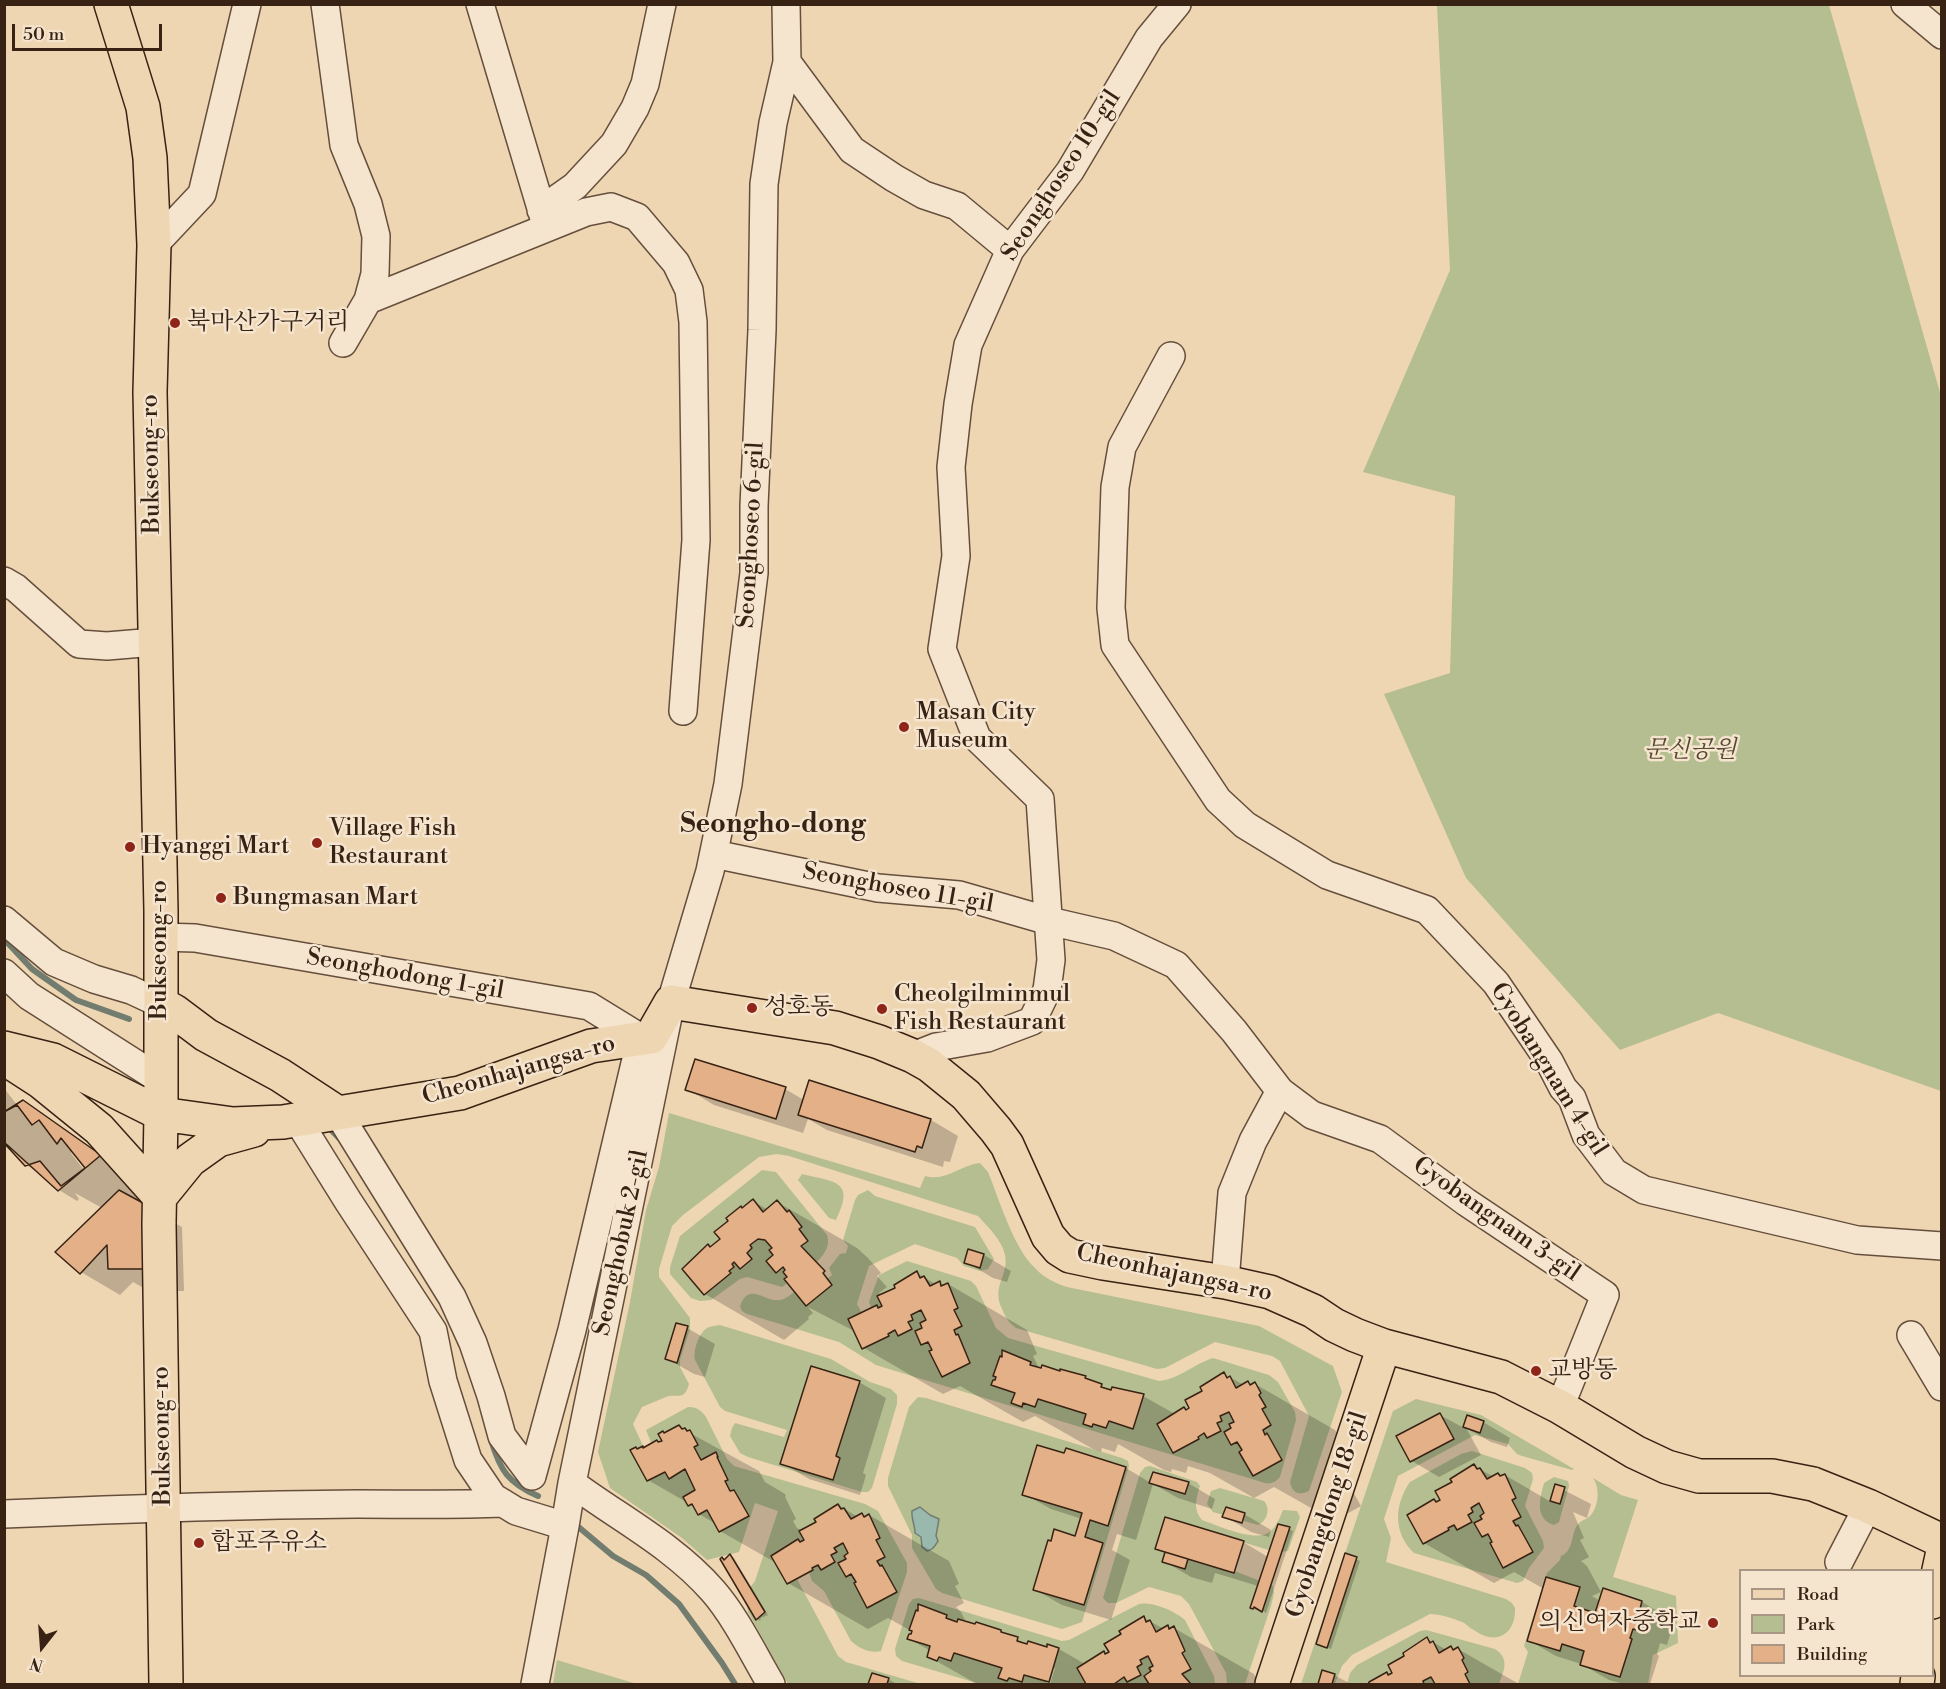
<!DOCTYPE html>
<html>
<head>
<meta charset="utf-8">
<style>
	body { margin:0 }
	#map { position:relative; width:1946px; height:1689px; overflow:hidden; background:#efd6b3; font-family:"Libre Bodoni",serif }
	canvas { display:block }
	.frame { position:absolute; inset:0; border:6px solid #372214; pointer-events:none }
	.legend { position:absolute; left:1739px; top:1569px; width:195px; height:108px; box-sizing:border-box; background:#f5e4ce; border:2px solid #a99684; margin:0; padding:8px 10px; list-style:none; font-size:18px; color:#372214 }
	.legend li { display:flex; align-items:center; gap:12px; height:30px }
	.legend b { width:30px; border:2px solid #a99684 }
	.north { position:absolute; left:12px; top:1617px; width:60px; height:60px; -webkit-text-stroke:4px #f5e4ce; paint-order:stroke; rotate:197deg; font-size:16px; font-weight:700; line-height:24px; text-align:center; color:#372214 }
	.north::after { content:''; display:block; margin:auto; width:21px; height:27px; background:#372214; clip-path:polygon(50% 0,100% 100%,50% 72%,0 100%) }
	.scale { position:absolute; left:12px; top:24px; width:150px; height:27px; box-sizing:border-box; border:3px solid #372214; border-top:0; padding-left:8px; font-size:18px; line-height:21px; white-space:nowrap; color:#372214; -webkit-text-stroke:4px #f5e4ce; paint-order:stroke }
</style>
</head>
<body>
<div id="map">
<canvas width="1946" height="1689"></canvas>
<div class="frame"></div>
<ul class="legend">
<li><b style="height:8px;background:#efd6b3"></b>Road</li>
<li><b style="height:16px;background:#b5be90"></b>Park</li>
<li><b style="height:16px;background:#e4b087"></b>Building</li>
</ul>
<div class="north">N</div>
<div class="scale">50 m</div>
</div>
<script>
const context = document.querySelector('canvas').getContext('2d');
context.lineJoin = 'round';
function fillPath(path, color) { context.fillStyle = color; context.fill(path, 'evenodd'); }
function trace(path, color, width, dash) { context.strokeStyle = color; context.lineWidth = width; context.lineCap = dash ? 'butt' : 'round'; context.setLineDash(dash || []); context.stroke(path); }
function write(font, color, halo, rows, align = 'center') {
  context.font = font + ' "Libre Bodoni","Noto Serif KR",serif'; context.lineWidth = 5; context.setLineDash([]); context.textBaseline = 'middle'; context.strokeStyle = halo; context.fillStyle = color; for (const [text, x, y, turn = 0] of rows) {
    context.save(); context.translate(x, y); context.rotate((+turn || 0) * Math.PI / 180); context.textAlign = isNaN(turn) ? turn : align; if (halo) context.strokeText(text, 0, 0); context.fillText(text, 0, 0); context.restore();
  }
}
const green = new Path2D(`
	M1445,5H1829L1941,396V1091L1718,1013L1620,1050L1466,878L1384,694L1450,673L1455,496L1363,472L1450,270L1437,6Z
	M669,1113L920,1188L925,1176C946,1182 960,1165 980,1163L988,1172C999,1199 1014,1249 1035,1268C1044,1278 1055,1283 1067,1287L1259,1326L1333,1366L1342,1392L1309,1491C1299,1496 1292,1493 1290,1482L1309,1416L1280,1361L1272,1356L1215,1342L1165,1368L1157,1369L1016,1328C1008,1322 1006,1318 1002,1309C991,1286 1009,1276 1005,1255C1002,1240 988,1227 978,1216L789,1156L777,1154L759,1157L683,1215L672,1226L659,1269V1277L690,1318V1329L680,1360V1367L689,1384C684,1402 677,1393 666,1397C658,1400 650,1404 642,1407L633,1424L644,1448L652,1445L646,1430L688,1407C697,1407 701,1410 706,1417L727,1459L734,1466L865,1504L878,1511L907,1563V1572L881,1651C871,1654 858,1648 851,1641L824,1591L812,1581L808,1570L796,1577L838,1656L846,1662L921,1684H788L748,1612L745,1594L755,1581L778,1511L755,1503L739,1552L707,1560L682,1538L610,1488L598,1452L630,1302L646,1210L659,1167Z
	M762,1170L776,1172L827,1235C835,1257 798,1275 782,1287L747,1277L740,1279L711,1300L700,1301L691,1298L670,1274V1267L680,1236Z
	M802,1174C834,1182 856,1180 836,1220L829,1218L798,1180Z
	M868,1190L875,1196L975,1227L994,1259L988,1269L980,1271L964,1266L957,1258L915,1244L869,1266L857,1304L863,1315L872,1310L869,1302L879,1275L907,1261L971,1281L976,1286L996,1328L1008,1338L1159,1381C1179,1379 1194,1364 1213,1358L1269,1375L1278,1382L1295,1412L1296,1420L1280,1477C1276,1482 1272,1484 1265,1483L892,1370L876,1365L839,1342L747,1314L742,1311L740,1306C749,1281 764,1302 780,1300C788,1299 797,1289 804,1284L811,1292L832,1275L829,1268L840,1254L846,1253L848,1246L843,1240L855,1200L858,1195Z
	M720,1325L831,1359L870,1382L891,1389L897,1395V1404L872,1488L868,1492H862L748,1457L740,1453L730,1436L732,1428L735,1423L784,1437L787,1430L725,1411L720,1407L695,1360C693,1350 699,1331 709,1327C712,1326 716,1326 720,1325Z
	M918,1397L926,1398L1122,1458L1128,1461L1129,1466L1082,1622L1062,1629L942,1593L936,1589L912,1548V1535L888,1486V1478L909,1407Z
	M1416,1399L1481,1415L1574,1469L1572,1470L1522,1456L1517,1454L1508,1444L1475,1435L1398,1476L1384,1519L1391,1538L1386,1562L1506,1599L1512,1603L1515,1608C1516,1635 1495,1646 1474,1630C1469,1628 1467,1624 1462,1622C1452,1618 1440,1614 1430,1614L1352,1655L1342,1666L1335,1684H1301L1393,1411Z
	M1472,1451L1525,1468L1532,1473L1533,1479L1525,1506L1543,1541L1544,1548L1529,1568L1523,1581L1517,1583L1414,1553C1393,1533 1394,1505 1410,1482L1461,1454Z
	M1150,1466L1197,1482L1200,1486C1196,1499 1193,1509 1202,1520C1219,1526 1258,1544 1271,1531C1277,1525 1280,1517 1283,1510L1297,1511L1300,1517L1288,1551C1272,1555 1253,1543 1236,1541L1227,1568L1273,1586L1274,1593L1271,1606L1245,1684H1227L1226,1673L1189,1604L1181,1596L1149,1587L1116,1603H1108L1103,1598L1140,1473L1145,1467Z
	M1554,1477L1568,1481L1569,1486L1559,1522L1554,1525C1534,1519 1540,1498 1544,1483Z
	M1593,1478L1621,1495L1638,1500L1613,1577L1676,1596L1678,1643L1653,1655L1648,1684H1518L1528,1652L1524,1646L1547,1573L1560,1560L1561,1556C1573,1551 1571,1537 1576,1527C1579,1520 1587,1520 1591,1515C1599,1505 1600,1488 1593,1478Z
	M1220,1488L1264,1501C1271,1509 1267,1521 1258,1525L1213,1512L1207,1504L1211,1491Z
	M919,1598L1062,1641L1069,1640L1139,1604C1152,1601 1175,1611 1185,1620L1214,1676L1215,1684H980L902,1661L896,1656L895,1649L909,1604L913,1599Z
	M1426,1630L1495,1649C1510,1659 1504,1670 1499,1684H1347L1350,1673L1357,1665L1420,1631Z
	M557,1660L637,1684H638H553Z`);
const water = new Path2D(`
	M920,1507L930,1515L939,1519L936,1536L938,1541C935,1546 933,1550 927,1551L922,1547L921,1537L915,1533C915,1525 911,1518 912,1511Z`);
const shadow = new Path2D(`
	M810,1082L931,1120L958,1136L950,1162L944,1161L943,1167L827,1130L808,1119L803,1133L714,1105L687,1089H785L804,1100Z
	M4,1088L17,1105L41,1113L118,1166L152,1210L182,1227L184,1291H149L133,1282L120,1295L81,1272L102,1208L75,1193L79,1199L77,1201L59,1190L40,1173L26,1165L4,1141ZM73,1151L87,1168L84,1170L71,1153Z
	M753,1201L768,1210L777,1202L857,1248L868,1258L881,1273L877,1276L887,1287L879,1293L882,1296L897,1288L917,1273L937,1285L940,1283L944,1286L948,1284L1027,1330L1037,1354L1033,1356L1039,1368L1085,1378L1113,1392L1143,1396L1175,1414L1187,1411L1204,1391L1224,1374L1244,1385L1248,1383L1252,1385L1255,1384L1335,1430L1340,1439L1347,1481L1361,1506L1334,1521L1274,1487L1254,1498L1210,1473L1188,1466L1186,1473L1172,1469L1171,1472L1164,1470L1118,1444L1115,1452L1102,1448L1101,1452L1093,1449L1035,1416L1023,1422L960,1386L943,1394L864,1348L856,1332L808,1307L813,1313L808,1317L809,1319L784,1340L705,1294L711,1248L722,1239L730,1221Z
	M969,1251L984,1255L1011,1271L1007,1282L993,1278L966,1262Z
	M687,1328L715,1344L705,1377L694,1374L666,1358Z
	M859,1382L886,1398L863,1473L866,1475L860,1495L809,1479L782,1463Z
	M1440,1415L1464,1428L1468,1417L1483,1422L1510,1438L1507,1447L1491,1442L1466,1428L1481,1455L1439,1477L1412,1461L1398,1437Z
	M679,1427L759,1471L765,1482L785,1494L786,1496L785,1497L796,1519L793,1521L797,1528L803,1531L818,1523L838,1505L858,1517L862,1515L866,1517L869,1515L949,1561L959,1584L955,1586L964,1603L956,1607L961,1612L967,1624L1001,1631L1028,1645L1048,1648V1646L1059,1649L1085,1664L1104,1653L1107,1655L1123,1635L1144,1618L1164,1629L1168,1627L1171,1629L1174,1628L1254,1674L1259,1684H1050L1055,1668H1051L1046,1684H977L929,1657L931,1651L909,1639L913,1632L888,1618L868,1629L788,1583L778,1564L720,1531L716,1524L699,1514L696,1509L688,1503L648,1480L644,1449L664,1441L665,1434Z
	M1067,1450L1126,1468L1151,1483H1188L1215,1499L1212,1509L1178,1498L1153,1484L1136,1540L1117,1534L1112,1550L1130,1560L1111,1620L1062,1605L1034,1589L1076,1538L1082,1519L1051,1509L1024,1494L1065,1455Z
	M1474,1466L1494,1477L1498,1475L1502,1477L1505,1475L1551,1502L1556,1486L1591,1504L1587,1518L1573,1512L1584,1538L1580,1540L1589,1557L1581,1561L1587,1566L1601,1592L1592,1596L1600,1601L1642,1602L1669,1618L1667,1625L1672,1628L1667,1645L1660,1643L1657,1654L1659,1656L1650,1684H1624L1609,1680L1581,1664L1556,1656L1528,1640L1544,1589L1514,1572L1494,1583L1424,1543L1409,1516L1435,1500L1438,1502L1454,1483Z
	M1244,1514L1271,1530L1269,1537L1251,1532L1224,1516Z
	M1289,1529L1293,1531L1266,1613L1258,1608L1257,1610L1251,1608L1258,1586L1215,1573L1212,1583L1191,1577L1164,1561L1166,1553L1157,1548L1243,1542L1268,1557Z
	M730,1555L734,1558L768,1615L761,1618L760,1621L757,1618Z
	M1346,1555L1360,1561L1331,1649L1317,1644Z
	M1427,1639L1447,1650L1451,1648L1455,1650L1458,1649L1519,1684H1370L1387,1674L1391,1676L1406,1656Z
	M1323,1672L1334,1675L1351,1684H1319Z
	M873,1675L888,1679L897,1684H870Z`);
const stream = new Path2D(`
	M4,939L32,969L76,1000L129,1019
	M332,1131L342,1141
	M491,1440C500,1470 508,1483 538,1496
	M575,1524L613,1556L646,1575L679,1604L722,1663L735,1684`);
const building = new Path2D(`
	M695,1059L786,1087L776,1119L685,1090Z
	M809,1080L931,1119L922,1148L917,1146L915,1152L798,1115Z
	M23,1100L101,1155L58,1191L4,1142V1112Z
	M17,1105L32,1125L39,1120L57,1144L61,1138L85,1168L61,1186L40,1161L25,1166L4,1143V1112Z
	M119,1190L143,1203L145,1269H108L107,1245L80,1274L55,1252Z
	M753,1199L763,1212L777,1200L787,1212L789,1210L802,1227L799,1229L808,1241L801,1246L825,1271L823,1273L832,1285L806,1306L784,1279L787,1277L783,1272L785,1270L783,1267L776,1273L766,1261L773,1255L769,1250L772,1248L765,1240L758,1239L750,1245L752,1248L747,1253L752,1259L740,1269L734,1262L732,1264L734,1267L729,1271L731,1273L704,1295L682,1269L708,1244L710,1247L720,1239L714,1232L728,1221L726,1218L741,1206L742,1208Z
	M968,1249L984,1254L980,1268L964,1263Z
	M917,1271L920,1278L924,1276L930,1286L940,1281L941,1286L948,1283L958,1308L954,1310L962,1326L954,1330L956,1335L958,1334L970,1363L942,1377L929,1351L932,1350L928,1342L921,1345L915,1331L922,1328L920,1323L926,1320L921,1310L911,1315L913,1320L908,1322L912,1329L898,1336L895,1330L888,1334L889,1336L862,1349L848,1319L877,1305L878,1308L882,1306L877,1296L895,1288L894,1285Z
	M676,1323L688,1326L677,1363L665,1359Z
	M1002,1350L1031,1362L1030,1365L1041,1368L1042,1365L1060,1371V1369L1086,1376L1085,1378L1102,1384L1101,1387L1111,1390L1112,1387L1144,1394L1133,1429L1109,1421L1106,1428L1093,1424L1092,1427L1083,1424L1086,1414L1038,1399L1035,1407L1023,1403L1022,1407L1011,1403L1015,1393L991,1385L993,1380H995L996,1377L993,1376L1000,1356L1002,1357Z
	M811,1366L860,1381L836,1456L840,1458L833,1480L780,1464Z
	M1224,1372L1227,1378L1230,1376L1236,1388L1248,1381L1250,1385L1255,1382L1261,1393L1259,1395L1266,1407L1262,1409L1271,1425L1263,1430L1265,1435L1267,1433L1282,1460L1253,1476L1239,1452L1242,1450L1237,1442L1231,1445L1224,1432L1231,1428L1229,1424L1234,1422L1229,1412L1220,1416L1222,1421L1217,1423L1221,1431L1207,1438L1204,1433L1198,1437L1199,1439L1173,1453L1157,1424L1184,1407L1186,1410L1189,1408L1185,1400L1202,1391L1200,1387Z
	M1440,1413L1454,1439L1410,1462L1396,1436Z
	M1467,1415L1484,1421L1480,1433L1463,1427Z
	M679,1425L682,1429L685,1428L687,1431L690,1430L698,1445L694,1447L701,1460L716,1452L718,1457H717L728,1480L725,1481L730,1491L734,1490L749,1516L719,1532L707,1510L698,1515L692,1504L688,1506L683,1497L695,1490L685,1469L669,1479L665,1472L647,1481L630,1450L636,1447L637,1449L643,1446V1448L657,1440L658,1442L662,1441L658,1434L663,1431L664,1433Z
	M1037,1445L1064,1453L1066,1448L1126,1467L1108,1526L1090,1520L1085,1537L1103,1543L1084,1605L1033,1590L1048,1540L1051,1541L1054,1529L1075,1536L1082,1513L1022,1495Z
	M1474,1464L1477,1469L1480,1468L1487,1479L1498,1473L1500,1476L1505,1474L1516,1498L1512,1500L1521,1517L1513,1521L1516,1526L1518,1525L1533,1552L1503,1568L1490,1543L1492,1542L1488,1534L1482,1537L1474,1523L1482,1519L1480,1516L1484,1513L1479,1503L1471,1508L1473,1512L1468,1515L1472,1522L1457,1530L1454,1525L1448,1528L1449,1530L1423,1544L1407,1515L1434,1499L1436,1502L1440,1500L1435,1491L1452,1482L1450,1479Z
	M1153,1472L1189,1482L1185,1494L1149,1483Z
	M1555,1484L1565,1487L1560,1504L1550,1501Z
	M838,1504L841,1509L844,1508L851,1519L862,1513L864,1517L869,1514L880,1538L876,1540L885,1557L877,1561L880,1566L882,1565L897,1592L867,1608L854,1583L856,1582L851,1574L846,1577L838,1563L846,1559L844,1556L848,1553L843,1543L834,1548L837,1552L831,1555L835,1562L821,1570L818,1565L812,1568L813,1570L787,1584L771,1556L798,1539L800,1542L804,1540L799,1531L816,1522L814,1519Z
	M1226,1507L1245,1513L1242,1523L1222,1517Z
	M1165,1517L1244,1541L1234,1573L1155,1549Z
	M1278,1524L1290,1527L1262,1612L1254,1607L1253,1609L1250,1608Z
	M1165,1552L1188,1559L1185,1569L1162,1562Z
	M1345,1553L1357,1557L1327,1648L1316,1644Z
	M730,1554L765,1612L756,1620L720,1559L722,1557L724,1560Z
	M1546,1577L1580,1587L1574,1606L1595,1613L1603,1588L1642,1601L1640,1609L1646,1611L1640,1631L1633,1629L1630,1638L1632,1639L1620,1677L1580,1665L1584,1651L1562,1644L1560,1651L1527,1641Z
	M918,1604L947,1615L946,1618L957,1622L958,1619L975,1624L976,1622L1001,1630V1632L1018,1637L1017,1641L1027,1644L1028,1641L1047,1647V1644L1059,1648L1049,1682L1024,1675L1022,1682L1009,1678L1007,1681L998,1678L1002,1668L954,1653L951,1661L939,1657L937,1661L927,1657L930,1646L907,1639L909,1634H911L912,1631L909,1630L916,1610L918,1611Z
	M1144,1616L1146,1622L1150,1620L1156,1632L1168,1625L1169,1629L1174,1626L1185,1651L1182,1653L1191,1669L1182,1674L1191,1684H1149L1144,1676L1151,1671L1149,1668L1153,1666L1148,1656L1140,1660L1142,1664L1137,1667L1141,1675L1127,1682L1124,1677L1114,1684H1086L1077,1668L1104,1651L1105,1654L1109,1652L1104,1644L1121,1634L1119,1631Z
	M1427,1637L1430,1643L1433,1641L1439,1653L1451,1646L1453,1650L1458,1647L1464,1658L1462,1660L1468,1672L1465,1674L1470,1684H1435L1431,1677L1423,1681L1424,1684H1368L1369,1682L1387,1672L1388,1675L1392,1673L1388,1665L1404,1656L1403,1653Z
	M1322,1670L1335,1674L1332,1684H1318Z
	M872,1673L889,1678L887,1684H868Z`);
const minor = new Path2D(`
	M325,4L344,145L368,204L376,236L375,274L368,300L343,343
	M480,4L546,225
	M786,4L787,62L852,150L894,178L924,195L957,206L1010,250
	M1905,4L1942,35
	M541,210L575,186L614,144L635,108L645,84L662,4
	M154,245L202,194L247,4
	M368,300L586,212L611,207L637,217L676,263L689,290L693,322L696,540L683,711
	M1171,356L1122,447L1115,487L1111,608L1115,645L1218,800L1245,825L1327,875L1427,910L1496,983L1549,1061L1563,1088L1572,1098L1586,1135L1614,1172L1644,1190L1857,1240L1942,1246
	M4,581L16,588L79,644L107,646L155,642
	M714,854L878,888L959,895L1049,921L1114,936L1176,965L1234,1031L1280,1091L1312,1115L1380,1139L1466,1202L1605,1295L1560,1407
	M4,920L54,962L94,979L131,990L161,1004
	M160,937L195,938L589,1006L641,1038L572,1330L532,1476
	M4,973L29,996L161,1080
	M913,1056L936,1047L987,1038L1032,1021L1047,990L1051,960L1040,799L977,738L942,649L956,556L951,467L958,404L968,345L1010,250L1070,171L1149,38L1177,4
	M338,1113L452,1297L473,1343L491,1396L502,1436L532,1476
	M297,1119L348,1201L433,1331L443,1381L468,1460L493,1497L516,1511L565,1526
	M1225,1282L1232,1193L1253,1141L1280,1091
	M1911,1335L1942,1387
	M572,1483C619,1518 674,1546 713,1591C735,1616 754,1655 771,1684
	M4,1514C122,1509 239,1505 357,1504C406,1504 454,1505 503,1503
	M1839,1562L1868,1506
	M535,1684L565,1526L572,1483L671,1002L710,871L728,784L754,573V506L762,330L764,184L773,123L787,62`);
const major = new Path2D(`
	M111,4L143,107L150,158L154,245L150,392L161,911V1114L159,1224L166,1684
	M161,1004L174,1011L206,1035L280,1075L338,1113
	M4,1048L53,1060L161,1114L233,1124L283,1122L460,1093L591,1046L651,1037L671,1002L835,1028L879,1042L913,1056L929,1065L966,1095L996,1130L1007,1145L1048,1236L1059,1249L1070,1256L1103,1263L1225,1282L1270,1292L1313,1311L1334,1325L1355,1335L1384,1346L1501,1377L1560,1407L1635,1452L1667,1467L1699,1476H1772L1813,1484L1868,1506L1942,1541
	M4,1058L41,1082L99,1129L160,1197L190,1160L218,1140L254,1130
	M1932,1602L1942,1556
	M1272,1684L1384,1346
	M1917,1684L1918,1676`);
const markers = [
	[175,323,6,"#8f2418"],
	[904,727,6,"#8f2418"],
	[317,843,6,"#8f2418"],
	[130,847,6,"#8f2418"],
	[221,898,6,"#8f2418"],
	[752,1008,6,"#8f2418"],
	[882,1009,6,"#8f2418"],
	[1536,1371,6,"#8f2418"],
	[199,1543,6,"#8f2418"],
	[1713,1623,6,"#8f2418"]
];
const streetNames = [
	["Seonghoseo 10-gil",1062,176,-57],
	["Bukseong-ro",152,464,-91],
	["Seonghoseo 6-gil",752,535,-87],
	["Seonghoseo 11-gil",898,889,10],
	["Bukseong-ro",160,950,-90],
	["Seonghodong 1-gil",405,975,10],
	["Gyobangnam 4-gil",1548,1070,58],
	["Cheonhajangsa-ro",519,1071,-16],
	["Gyobangnam 3-gil",1496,1220,35],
	["Seonghobuk 2-gil",622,1243,-78],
	["Cheonhajangsa-ro",1174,1274,12],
	["Bukseong-ro",163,1436,-91],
	["Gyobangdong 18-gil",1328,1515,-72]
];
const poiNames = [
	["북마산가구거리",187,323],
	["Masan City",916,713],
	["Museum",916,741],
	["Village Fish",329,829],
	["Restaurant",329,857],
	["Hyanggi Mart",142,847],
	["Bungmasan Mart",233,898],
	["Cheolgilminmul",894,995],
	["Fish Restaurant",894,1023],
	["성호동",764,1008],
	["교방동",1548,1371],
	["합포주유소",211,1543],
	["의신여자중학교",1701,1623,"right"]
];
const parkNames = [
	["문신공원",1690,751]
];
const quarterNames = [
	["Seongho-dong",773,826]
];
fillPath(green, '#b5be90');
fillPath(water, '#9ab9ae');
trace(water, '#727d70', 1.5);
fillPath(shadow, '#0003');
trace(stream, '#727d70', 6);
fillPath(building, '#e4b087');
trace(building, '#372214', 1.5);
trace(minor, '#654f3c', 30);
trace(major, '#372214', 36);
trace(minor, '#f5e4ce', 27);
trace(major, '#efd6b3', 33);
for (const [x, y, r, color] of markers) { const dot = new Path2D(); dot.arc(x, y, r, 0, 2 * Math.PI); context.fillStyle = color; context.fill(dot); trace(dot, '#f5e4ce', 2); }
write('24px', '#372214', '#f5e4ce', streetNames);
write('24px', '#372214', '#f5e4ce', poiNames, 'left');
write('italic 24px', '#564933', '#f5e4ce', parkNames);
write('bold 27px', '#372214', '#f5e4ce', quarterNames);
</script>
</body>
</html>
